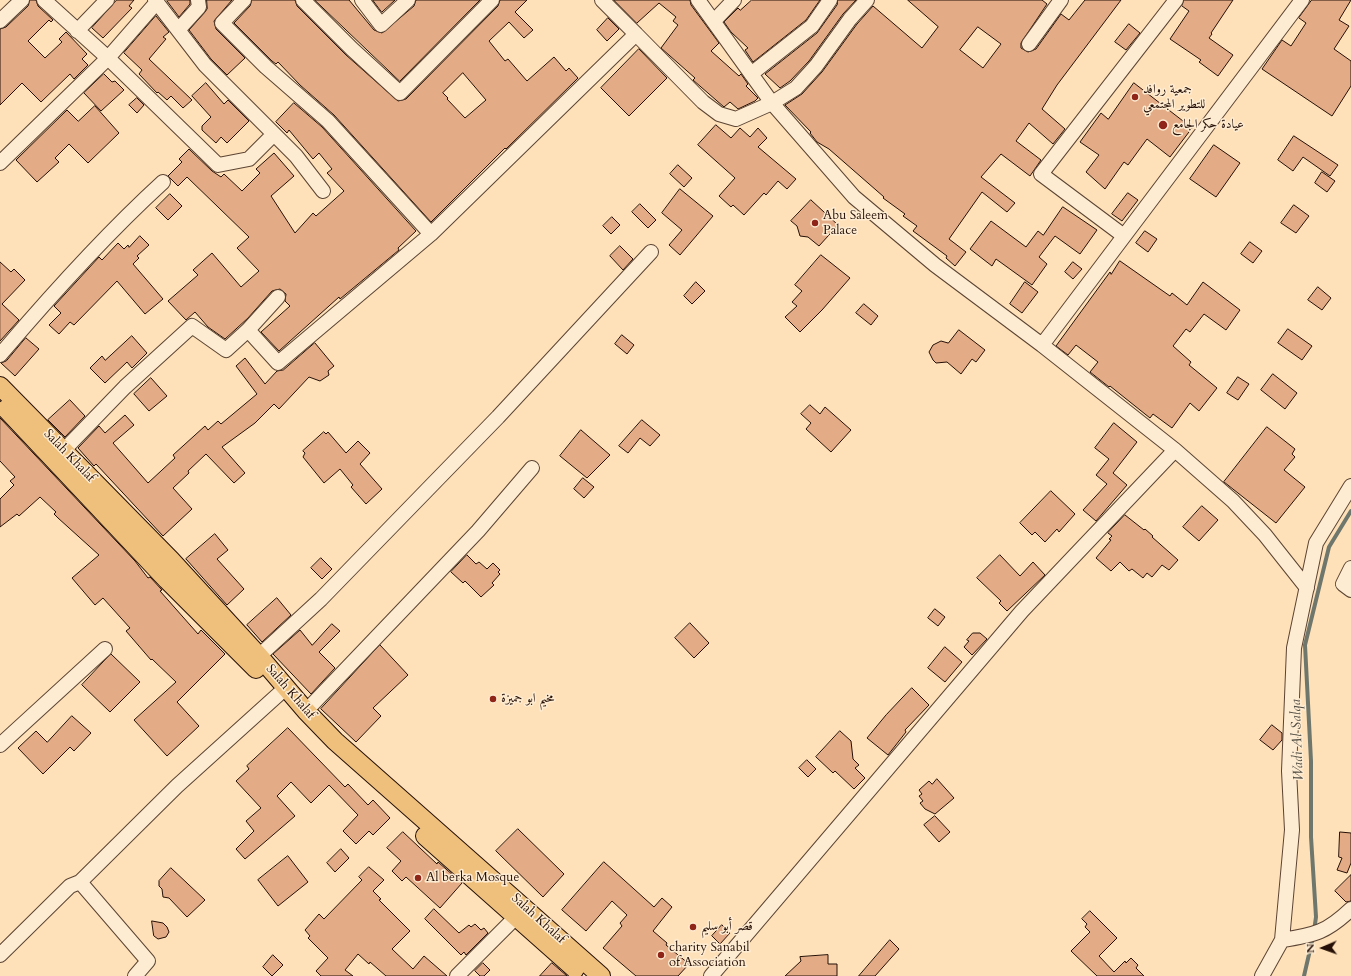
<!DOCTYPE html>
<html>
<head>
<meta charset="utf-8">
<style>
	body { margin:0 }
	#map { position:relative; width:1351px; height:976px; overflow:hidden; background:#fee1b9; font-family:Cardo,serif }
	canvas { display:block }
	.north { position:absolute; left:1303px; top:928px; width:40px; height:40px; -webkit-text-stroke:3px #feecd2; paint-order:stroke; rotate:268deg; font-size:11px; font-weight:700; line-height:16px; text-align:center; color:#250f06 }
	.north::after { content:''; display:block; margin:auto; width:14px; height:18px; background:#250f06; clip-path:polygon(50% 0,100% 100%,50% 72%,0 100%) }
</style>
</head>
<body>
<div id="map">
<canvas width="1351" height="976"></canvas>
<div class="north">N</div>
</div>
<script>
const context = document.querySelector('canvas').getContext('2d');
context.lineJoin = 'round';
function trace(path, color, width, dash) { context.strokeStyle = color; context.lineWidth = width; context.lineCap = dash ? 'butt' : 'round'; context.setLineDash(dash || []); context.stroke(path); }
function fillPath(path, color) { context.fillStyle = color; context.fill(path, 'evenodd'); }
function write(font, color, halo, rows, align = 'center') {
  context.font = font + ' Cardo,Amiri,serif'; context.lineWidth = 3; context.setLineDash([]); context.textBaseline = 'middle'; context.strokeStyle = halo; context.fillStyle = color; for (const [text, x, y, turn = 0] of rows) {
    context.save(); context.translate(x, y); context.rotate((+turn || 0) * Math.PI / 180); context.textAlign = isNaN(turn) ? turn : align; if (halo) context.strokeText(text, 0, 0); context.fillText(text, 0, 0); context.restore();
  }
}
const stream = new Path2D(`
	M1314,931L1316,917L1311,837V761L1305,645L1329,547L1351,511
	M1304,976L1313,937`);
const building = new Path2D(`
	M30,0H36L38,6L53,20L51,22L49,20L28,41L45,58L62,42L59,39L66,32L87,54L82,59L88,65L74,79L70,74L41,102L22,83L0,105V29L6,27L28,6Z
	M117,0H134L129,6L132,8L103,38L92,28Z
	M168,0H190V4L179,17L167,1Z
	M207,0H232L214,21L216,29L245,58L227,75L211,59L189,30L205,12L207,9Z
	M252,0H295L297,6L346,55L398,101L406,99L498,6L500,0H527L515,12L533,30L524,38L509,22L489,41L505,61L508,59L527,81L554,57L566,71L569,68L578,78L506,149L505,148L431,222L334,115L300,85L278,62L276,64L272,61L234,23L250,6ZM463,73L486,100L465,118L447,99L448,98L443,93Z
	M315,0H349L374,30L382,33L414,6L416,0H480L400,81Z
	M373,0H395L382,12Z
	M614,0H690L691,5L719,43L711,51L739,76L741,74L748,84L746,86L758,98L755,101L738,109L730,102L724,107L693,80L695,78L661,48L678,25L673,21L676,17L659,3L637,23Z
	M752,0H820L806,20L753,62L745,50L748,48L731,32L724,22L738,8L740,10Z
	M838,0H856L843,14L809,61L790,81L780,88L765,74L817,33L837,5Z
	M908,0H1042L1047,4L1021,43V48L1028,52L1036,49L1061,14L1069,20L1085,0H1121L1057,85L1042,109L1065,129L1053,144L1029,123L1016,141L1041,160L1030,176L1001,154L981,177L1015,203L1007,212L982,192L949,239L966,252L955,266L946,258L947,256L913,231L917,226L903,216L905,214L883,198L884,197L829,149L817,142L810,133L811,132L785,105L802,94L822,72L857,24L873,6L922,48L938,27ZM978,27L1001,44L983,68L960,50Z
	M1184,0H1233L1211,33L1212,34L1209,38L1233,55L1218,76L1199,62L1201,60L1170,39L1189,11L1182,6Z
	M1312,0H1351L1339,20L1349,26L1334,49L1351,61V86L1332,116L1262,69L1282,40L1291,46L1306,23L1299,18Z
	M156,16L169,32L163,37L166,39L149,59L192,100L183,108L171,96L167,100L158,92L157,93L139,74L142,70L124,53Z
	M608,18L619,29L607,41L597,30Z
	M1129,24L1140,33L1126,50L1115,42Z
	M639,49L667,78L629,116L601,88Z
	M104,74L112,82L115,81L124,90L101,111L84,93Z
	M206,83L224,104L228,100L249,121L227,143L221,137L216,143L202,130V126L211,117L192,96Z
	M1134,83L1192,128L1170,157L1147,139L1128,165L1124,162L1105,189L1086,172L1099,155L1080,142L1101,113L1108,119Z
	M137,98L144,105L137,113L129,105Z
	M294,103L322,127L416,231L398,248L399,250L340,299L339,297L279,351L261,332L290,306L285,301L286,294L280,289L272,291L248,318L225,339L208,327L195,312L186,320L168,301L198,275L193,270L212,253L241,287L259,271L237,248L249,237L187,177L178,186L168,176L182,162L179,159L189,149L212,171L221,177L224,174L242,191L260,173L256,169L274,153L294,176L271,196L295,233L313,213L316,216L344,191L327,173L332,169L319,153L313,159L289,130L287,133L276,122Z
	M95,106L119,133L88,163L69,144L55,158L59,162L37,182L16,160L67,110L78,121Z
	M716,125L731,138L740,128L750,137L758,128L767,138L758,147L796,179L787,189L778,181L766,195L764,193L744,215L733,205L731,207L719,196L735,178L698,145Z
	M1294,136L1338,165L1330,176L1303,157L1293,171L1278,160Z
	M1214,145L1240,163L1216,197L1190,179Z
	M678,165L692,178L684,187L670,174Z
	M1322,172L1335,181L1327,192L1315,183Z
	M680,189L713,216L680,255L669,245L682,230L662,213Z
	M1128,193L1138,200L1122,221L1112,214Z
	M170,194L182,206L168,220L156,208Z
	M811,200L838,225L819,246L808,237L800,236L797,226L791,221Z
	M640,204L656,220L648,228L632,212Z
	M1294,205L1309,216L1296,233L1281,223Z
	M1063,207L1097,230L1080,254L1055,236L1039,257L1047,264L1032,285L996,259L992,266L970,249L991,221L1026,247L1038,231L1043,235Z
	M612,217L620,225L611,234L603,226Z
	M1145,231L1157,239L1148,252L1136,243Z
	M140,236L149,245L137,256L139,258L133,264L163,299L145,314L117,281L74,325L70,322L59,334L49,325L61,313L54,306L99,257L102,260L118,243L124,249L128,245L129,247Z
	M1250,242L1262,251L1253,263L1241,254Z
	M620,246L633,259L623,270L610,256Z
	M821,255L850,278L822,310L800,332L785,317L797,306L792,302L802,291L795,285Z
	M1120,261L1170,296L1172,293L1187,305L1203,282L1240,310L1226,330L1204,314L1190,332L1186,329L1173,346L1191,362L1189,365L1217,388L1199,411L1190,403L1172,428L1153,414L1150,418L1110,386L1109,387L1090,372L1098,362L1076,345L1068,355L1056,346L1110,272L1111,274Z
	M0,262L11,272L14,269L25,280L2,304L19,320L0,341Z
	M1073,262L1082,269L1073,279L1065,272Z
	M696,282L705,291L692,304L684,296Z
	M1025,282L1038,292L1022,313L1010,304Z
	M1318,287L1331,298L1322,310L1308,300Z
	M864,304L878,316L871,325L856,313Z
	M1288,329L1312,346L1302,360L1278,343Z
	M959,330L985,350L976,362L972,359L961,374L947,362L936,363L933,360L929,352L933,345L941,341L948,343Z
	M622,335L634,345L627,354L615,344Z
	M132,336L147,353L132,368L127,362L105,383L90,368L102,356L105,360Z
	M26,338L39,349L15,376L1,363L6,361Z
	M315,343L334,366L328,371L329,375L320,381L309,377L279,409L274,404L255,423L222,447L245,473L234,483L206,454L188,471L189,473L173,488L192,509L163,536L96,464L94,466L78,448L99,426L105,433L125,415L134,425L113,443L148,483L175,458L173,455L205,426L208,430L218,421L221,424L257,394L236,366L245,358L265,384L277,371L283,370Z
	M1273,374L1297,393L1285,409L1261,390Z
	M1238,377L1249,384L1238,400L1227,393Z
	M151,378L167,396L149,411L134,394Z
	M70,400L85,416L65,437L48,420Z
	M810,405L820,414L825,407L851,430L831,452L806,429L811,423L801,414Z
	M0,418L135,561L148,578L150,577L162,590L160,591L198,634L201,630L225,654L177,702L199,726L167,756L134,720L176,682L152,659L151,660L126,631L130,628L103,598L95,605L72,578L99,555L58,518L54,514L56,512L40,497L19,516L17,514L0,527V499L14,485L10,481L15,477L0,461Z
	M642,420L660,435L650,446L640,438L628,453L619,446Z
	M1114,423L1137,442L1113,473L1127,485L1096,521L1083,510L1107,484L1096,475L1109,459L1095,448Z
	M1267,427L1295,449L1292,454L1295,457L1284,470L1305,487L1276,523L1224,482Z
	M581,430L610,455L587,478L560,456Z
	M324,432L326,434L328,432L346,453L358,441L370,453L360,464L382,489L366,504L351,487L353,485L340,469L324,483L303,457L305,453L303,451Z
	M583,478L594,487L584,498L574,489Z
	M1051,491L1075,514L1059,532L1057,529L1045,542L1035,532L1032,535L1020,523Z
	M1202,506L1218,520L1199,541L1183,527Z
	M1125,515L1144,530L1145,529L1153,536L1152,537L1178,560L1169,570L1162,565L1152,577L1147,573L1143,578L1132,569L1129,571L1120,562L1111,571L1096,558L1111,540L1109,539L1112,536L1108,533Z
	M215,534L228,550L217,559L244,589L227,605L186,559Z
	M467,555L476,564L479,562L487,569L493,563L500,570L498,572L500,574L492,583L494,585L481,597L465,581L463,583L451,572Z
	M1000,555L1020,576L1033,562L1045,575L1007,611L999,603L1001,601L977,578Z
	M321,558L332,569L322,579L311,568Z
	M277,598L291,615L262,642L247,625Z
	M935,609L945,617L938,626L928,618Z
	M690,623L709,643L694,658L675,638Z
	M332,624L340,631L319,652L335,668L311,694L273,654L300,630L312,645Z
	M973,633H980L987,639L972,655L964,647L969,641L967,640Z
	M380,645L408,675L373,708L381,716L356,742L321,709Z
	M945,647L962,662L945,682L928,668Z
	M111,654L140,682L110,712L82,685Z
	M912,688L929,705L905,730L906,732L888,755L867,738L886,715Z
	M72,716L91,733L74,751L70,747L43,774L18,748L36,731L47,742Z
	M1272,725L1282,733V740L1273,750L1260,740Z
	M288,728L345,787L348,784L368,805L373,800L390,818L373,835L369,831L356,844L343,831L358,815L329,785L311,803L291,782L277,796L295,816L245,859L236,849L254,831L246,821L261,808L236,781L249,769L247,766Z
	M840,731L851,741L853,759L859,765L855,768L865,778L854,789L835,771L833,773L816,757Z
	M807,760L816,769L808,777L799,768Z
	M937,779L954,798L935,814L925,809L920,803L923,801L919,796L922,794L919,790L929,781L932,784Z
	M935,816L950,832L939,842L924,825Z
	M518,829L564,874L543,897L496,851Z
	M403,832L437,864L438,862L462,883L440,908L406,877L402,881L392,871L401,861L387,848Z
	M1340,832L1351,833V863L1347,873L1337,870L1342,858L1339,857Z
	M341,849L349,858L335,872L327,863Z
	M288,856L308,882L278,906L258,880Z
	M604,862L654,907L662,898L672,907L653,931L667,943L666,945L689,964L678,976H636L603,948L622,926L620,923L627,915L612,901L586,931L562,910Z
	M369,867L384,880L373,891L381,899L379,900L410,931L392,949L413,969L424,956L447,976H386L370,962L369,964L358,954L345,970L353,976H321L316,971L328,958L308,938L310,936L305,930L319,914L324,919L362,880L359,877Z
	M171,868L205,900L187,917L169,898L163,897L162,889L159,886V881Z
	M1351,875V901L1346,902L1335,891Z
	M434,909L459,933L469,925L471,927L475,924L481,930L484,928L488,933L466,955L464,952L461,955L425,919Z
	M1090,911L1117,938L1099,956L1114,972L1125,961L1126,963L1131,958L1138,965L1136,968L1144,976H1097L1071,951L1090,932L1085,927L1087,924L1082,919Z
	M152,921L163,923L167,927L169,932L166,937L158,939L154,936Z
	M722,925L730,933L720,944L712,936Z
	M890,940L899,949L875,976H859Z
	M273,955L283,965L272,976L263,967Z
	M828,955V964H837V976H785L801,961L800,957Z
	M483,963L490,970L484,976H480L475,971Z
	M552,963L567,976H540Z`);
const minor = new Path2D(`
	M44,0L108,58L218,165L249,159L274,134
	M155,0L205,65L296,156L323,191
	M244,0L222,23L266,67L328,121L431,234
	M303,0L352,49L400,93L492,0
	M362,0L381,25L408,0
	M602,0L636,34
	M698,0L772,103L854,197L935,265L1042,345L1175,450L1233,501L1265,535L1307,588
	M0,21L22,0
	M714,21L734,0
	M179,29L199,7L198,0
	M77,31L107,0
	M1029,44L1061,0
	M751,74L812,26L830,0
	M0,163L108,58L157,2
	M1124,236L1041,174L1176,0
	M248,330L278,363L431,234L636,34L703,102L719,114L736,119L772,103L796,88L816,66L850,19L867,0
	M1042,345L1302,0
	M0,355C51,295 105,235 163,182
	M64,450L125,387L192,326L226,350L248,330L278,297
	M1351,568L1343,584L1351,590
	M259,656L321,599L498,417L651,252
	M306,711L478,531L532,468
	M0,745L105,649
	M80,882L148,961L135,976
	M1282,940C1315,935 1327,932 1351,909
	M0,955L70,886L80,882L177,786L280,693
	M457,976L516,917
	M711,976L1022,611L1175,450
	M1262,976L1282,940L1292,830L1289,771L1294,648L1316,543L1351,486`);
const major = new Path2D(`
	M0,386L171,560L259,656L306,711L335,741L601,976
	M6,409L167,580L256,669
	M425,836L575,969`);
const markers = [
	[1135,97,4,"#8f2418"],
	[1163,125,5,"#8f2418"],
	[815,223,4,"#8f2418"],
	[493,699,4,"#8f2418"],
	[418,878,4,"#8f2418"],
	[693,927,4,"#8f2418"],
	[661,955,4,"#8f2418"]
];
const poiNames = [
	["جمعية روافد",1143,90],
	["للتطوير المجتمعي",1143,105],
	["عيادة حكر الجامع",1172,125],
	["Abu Saleem",823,216],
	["Palace",823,231],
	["مخيم ابو جميزة",501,699],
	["Al berka Mosque",426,878],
	["قصر أبو سليم",701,927],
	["charity Sanabil",669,948],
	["of Association",669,963]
];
const streetNames = [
	["Salah Khalaf",69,456,46],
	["Salah Khalaf",290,692,49],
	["Salah Khalaf",538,919,42]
];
const waterNames = [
	["Wadi Al Salqa",1298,740,-92]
];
trace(stream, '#6f776d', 4);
fillPath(building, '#e4ac86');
trace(building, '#250f06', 1);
trace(minor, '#5b4433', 16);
trace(major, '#250f06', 20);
trace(minor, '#feecd2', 14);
trace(major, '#efc07c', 18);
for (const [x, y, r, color] of markers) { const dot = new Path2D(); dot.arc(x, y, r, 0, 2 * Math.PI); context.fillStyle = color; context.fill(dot); trace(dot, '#feecd2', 1.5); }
write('13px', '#250f06', '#feecd2', poiNames, 'left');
write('13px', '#250f06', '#feecd2', streetNames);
write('italic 14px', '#504c42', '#feecd2', waterNames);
</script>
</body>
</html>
